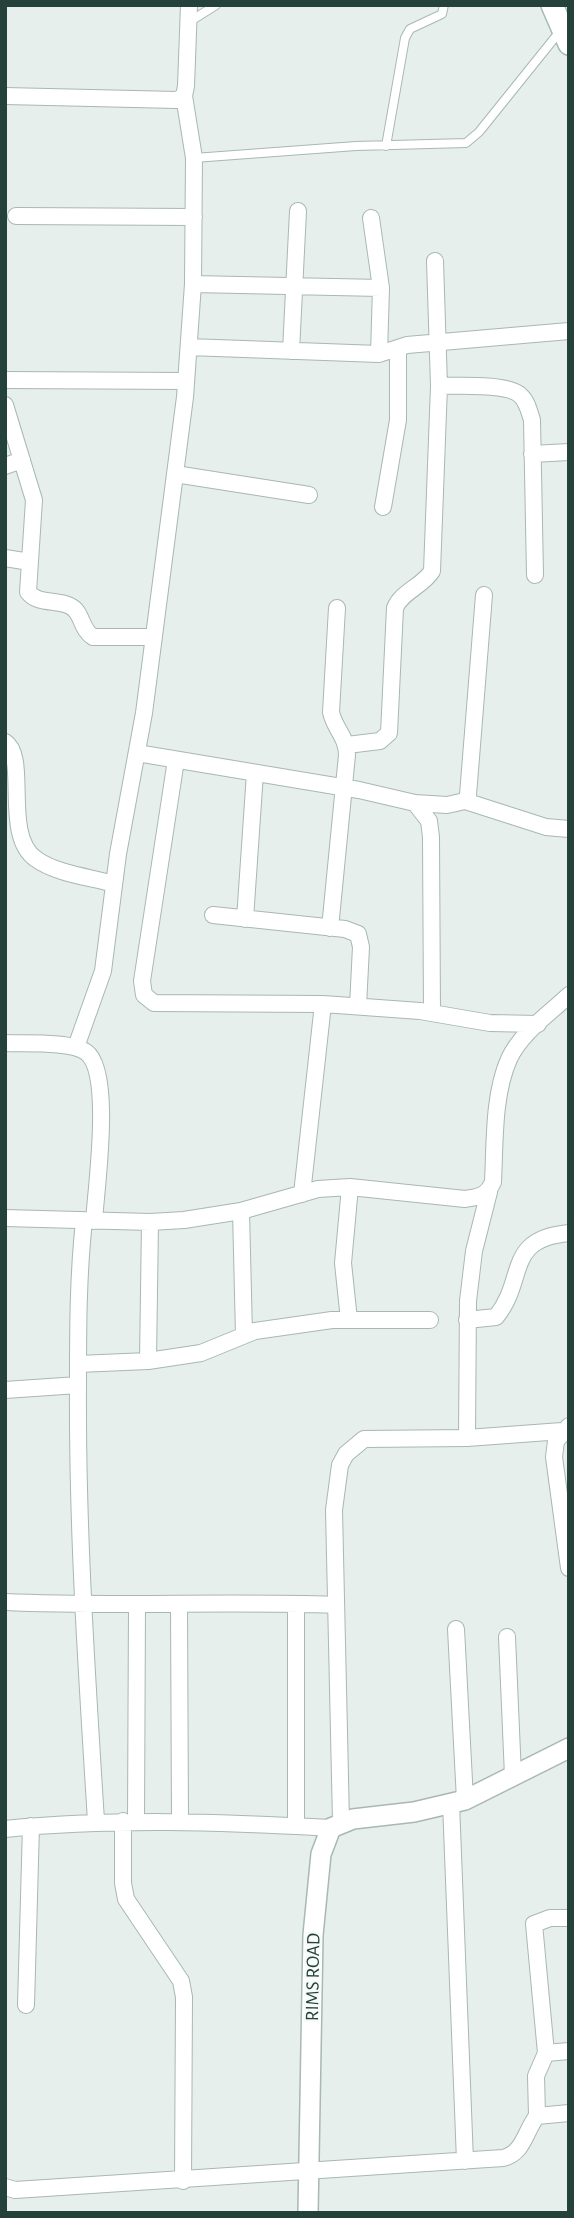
<!DOCTYPE html>
<html>
<head>
<meta charset="utf-8">
<style>
	body { margin:0 }
	#map { position:relative; width:574px; height:2218px; overflow:hidden; background:#e6efeb; font-family:"Alegreya Sans",sans-serif }
	canvas { display:block }
	.frame { position:absolute; inset:0; border:7px solid #24423a; pointer-events:none }
</style>
</head>
<body>
<div id="map">
<canvas width="574" height="2218"></canvas>
<div class="frame"></div>
</div>
<script>
const context = document.querySelector('canvas').getContext('2d');
context.lineJoin = 'round';
function trace(path, color, width, dash) { context.strokeStyle = color; context.lineWidth = width; context.lineCap = dash ? 'butt' : 'round'; context.setLineDash(dash || []); context.stroke(path); }
function write(font, color, halo, rows, align = 'center') {
  context.font = font + ' "Alegreya Sans",sans-serif'; context.lineWidth = 5; context.setLineDash([]); context.textBaseline = 'middle'; context.strokeStyle = halo; context.fillStyle = color; for (const [text, x, y, turn = 0] of rows) {
    context.save(); context.translate(x, y); context.rotate((+turn || 0) * Math.PI / 180); context.textAlign = isNaN(turn) ? turn : align; if (halo) context.strokeText(text, 0, 0); context.fillText(text, 0, 0); context.restore();
  }
}
const service = new Path2D(`
	M189,22L216,5
	M386,146L405,38L410,29L442,14L444,5
	M194,158L356,146L466,143L479,132L561,30`);
const minor = new Path2D(`
	M5,96L177,100L184,96L186,86L189,5
	M16,216L194,217
	M371,218L381,288L379,354
	M193,284L381,288
	M189,347L379,354L407,345L569,331
	M291,351L298,211
	M5,380L186,381
	M439,386C457,386 507,383 520,395C527,401 529,411 532,420L535,575
	M5,405L34,500L28,592C38,605 57,599 70,606C83,612 80,629 93,637H154
	M532,454L569,452
	M5,466L22,460
	M175,474L309,495
	M383,507L398,420V348
	M5,558L30,562
	M5,742C29,757 2,836 36,859C57,874 90,877 114,884
	M347,745L380,741L389,733L395,608C401,592 423,586 432,571L439,386L435,261
	M137,753L359,790L415,803L429,821L431,837L432,1013
	M176,760L142,981L144,995L154,1003L323,1004L420,1011L490,1023L538,1024
	M465,801L546,827L569,829
	M415,803L447,805L465,801L468,795L484,595
	M213,915L345,929L358,934L361,947L358,1006
	M245,919L255,773
	M330,928L347,755C347,737 334,728 331,712L337,608
	M5,1043C24,1044 71,1041 86,1052C113,1071 96,1188 94,1221
	M76,1047L103,971L118,854L144,713L185,397L193,284L194,158L184,96
	M302,1194L323,1004
	M241,1211L244,1335
	M5,1218L150,1222L184,1220L241,1211L318,1189L350,1187L465,1199C479,1197 487,1196 493,1182C495,1143 493,1095 509,1059C521,1033 549,1014 569,995
	M84,1221C78,1276 78,1330 78,1385C77,1531 87,1676 96,1821
	M349,1320L343,1263L350,1187
	M467,1320L496,1317C527,1279 504,1239 569,1233
	M148,1361L150,1222
	M78,1364L148,1361L201,1353L255,1331L332,1320H430
	M5,1390L78,1385
	M569,1426L556,1441L554,1457L569,1568
	M467,1438L468,1301L474,1251L489,1192
	M5,1602C115,1607 225,1601 335,1605
	M179,1604L180,1822
	M456,1629L465,1800
	M507,1637L513,1776
	M451,1803L465,2161
	M123,1821V1883L126,1899L181,1981L184,1997L183,2181
	M136,1821L137,1605
	M341,1822L334,1510L340,1465L346,1454L364,1439L467,1438L562,1431
	M296,1826V1604
	M5,1829C114,1818 222,1822 331,1828
	M26,2005L31,1826
	M546,2053L569,2051
	M537,2116L536,2076L546,2053L534,1924L550,1918H569
	M5,2187L15,2190L503,2158C524,2153 525,2131 537,2116L569,2113`);
const tertiary = new Path2D(`
	M308,2213L313,1935L321,1854L331,1828L353,1819L414,1812L465,1800L569,1748`);
const secondary = new Path2D(`
	M552,5L569,44`);
const streetNames = [
	["RIMS ROAD",313,1977,-89]
];
trace(service, '#a8b8b2', 10);
trace(minor, '#a8b8b2', 18);
trace(tertiary, '#a8b8b2', 22);
trace(secondary, '#a4bbb3', 24);
trace(service, '#fff', 8);
trace(minor, '#fff', 16);
trace(tertiary, '#fff', 19);
trace(secondary, '#fff', 21);
write('19px', '#24423a', '#f7fbf9', streetNames);
</script>
</body>
</html>
